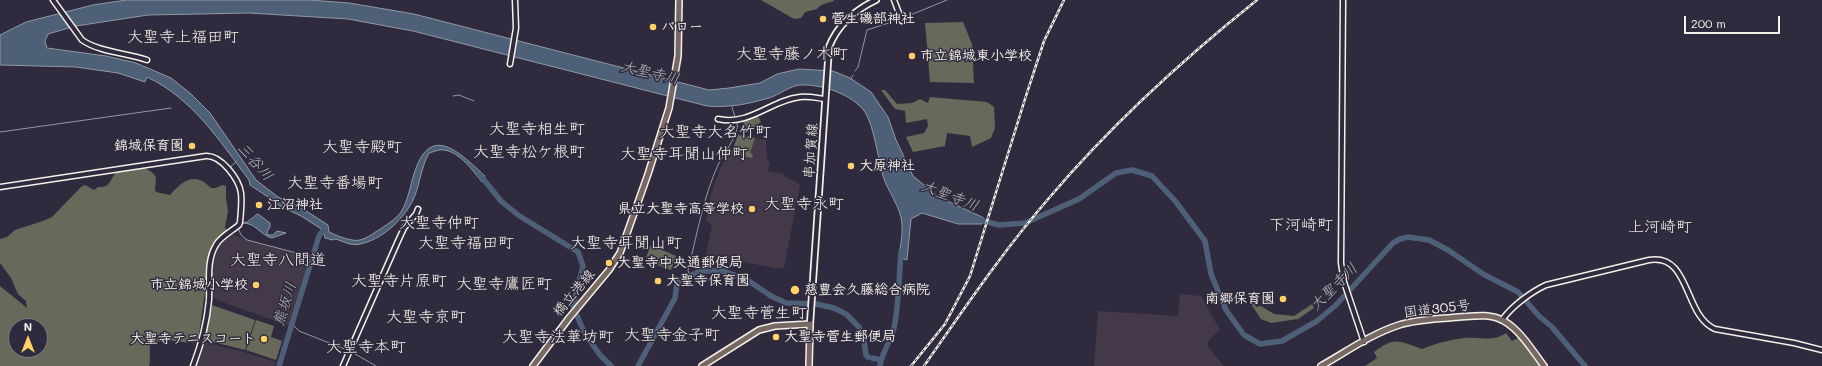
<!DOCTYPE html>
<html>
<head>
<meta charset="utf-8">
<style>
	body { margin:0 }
	#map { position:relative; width:1822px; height:366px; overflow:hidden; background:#2f2a3d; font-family:Mali,sans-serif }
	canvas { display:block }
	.north { position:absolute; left:8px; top:318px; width:40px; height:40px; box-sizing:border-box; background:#2f2a3d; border:1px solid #7e7a81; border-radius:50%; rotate:0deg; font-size:11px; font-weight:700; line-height:16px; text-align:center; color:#f4f1e8 }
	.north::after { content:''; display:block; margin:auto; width:14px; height:18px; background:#ffd166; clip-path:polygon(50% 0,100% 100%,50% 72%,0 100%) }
	.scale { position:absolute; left:1684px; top:16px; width:96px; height:18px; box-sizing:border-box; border:2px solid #f4f1e8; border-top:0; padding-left:5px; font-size:12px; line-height:14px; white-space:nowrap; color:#f4f1e8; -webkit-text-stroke:3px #2f2a3d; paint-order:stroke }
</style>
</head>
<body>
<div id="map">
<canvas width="1822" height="366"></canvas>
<div class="north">N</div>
<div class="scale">200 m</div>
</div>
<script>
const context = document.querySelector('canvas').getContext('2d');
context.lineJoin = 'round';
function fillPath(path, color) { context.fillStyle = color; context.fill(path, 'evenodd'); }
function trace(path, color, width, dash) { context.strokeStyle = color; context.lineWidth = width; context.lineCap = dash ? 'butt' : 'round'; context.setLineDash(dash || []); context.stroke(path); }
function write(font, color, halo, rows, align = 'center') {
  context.font = font + ' Mali,"Klee One",sans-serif'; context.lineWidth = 3; context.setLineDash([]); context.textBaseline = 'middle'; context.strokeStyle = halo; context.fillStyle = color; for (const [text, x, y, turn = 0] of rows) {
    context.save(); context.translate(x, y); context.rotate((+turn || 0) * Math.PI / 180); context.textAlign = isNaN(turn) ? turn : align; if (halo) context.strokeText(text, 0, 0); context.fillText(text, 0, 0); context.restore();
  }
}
const built = new Path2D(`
	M738,134L766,140L767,161L770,162L768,171L784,174V176L800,184L784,268H775L706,255L712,225L706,221L710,197L720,169L729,151L732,150Z
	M229,234L309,257L289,326L220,301L210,295L211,274L217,246Z
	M1180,294L1201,296L1220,330L1211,338L1208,342L1209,348L1224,366H1094L1098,311L1178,316Z
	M203,342L244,352L276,362L274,366H195Z`);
const green = new Path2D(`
	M761,0H834V1L821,5L817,9L805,12L801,18L794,19Z
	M963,22L972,44L974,83L930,82L925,23Z
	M881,90H885L897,104L912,103L920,99L928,103L930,97L987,102L994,107L995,128L991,138L972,147L970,136L947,133L945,146L913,152L906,137L924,133L928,126L927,119L906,123L905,111L895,109Z
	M758,116L761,122L746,133L743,121Z
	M738,135L755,138L750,153L753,154L752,158L731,154Z
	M141,168C148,169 152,171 156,177L155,190L156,192L170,195C178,186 188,176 200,180C211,184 208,193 222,185L226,186V198L228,211L225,227L227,231L213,244L210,255L198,342C179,345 169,335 150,345C149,352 151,359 149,366H0V286L27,308L26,301L18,294L11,278L0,263V239L7,237L15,230L43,221L52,217L81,187L85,185L94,190L98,187C111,188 109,180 117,171ZM16,326H40V350H16Z
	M652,245L676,256L671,270L645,261L650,247Z
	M1254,302L1256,307L1261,306L1274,314L1294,316L1312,304L1314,308L1298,319L1271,323L1261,319L1251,304Z
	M212,305L255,320L245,350L205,340Z
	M256,320L274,326L271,337L282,341L276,360L246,350Z
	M1506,333L1512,341L1520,337L1540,366H1365L1377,358L1374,352C1395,336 1399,341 1422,349C1436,343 1450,340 1464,338C1479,337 1494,342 1506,333Z`);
const water = new Path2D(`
	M127,0H310L349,3L414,14L709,90L729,88L760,83L777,74L799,69L833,71L850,78L871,92L888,117L896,140L913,176L939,197L984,218L982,224H958L922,213L911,219L907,260L899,257C900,247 903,235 902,224C901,207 888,192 883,176C878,159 874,126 865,112C852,94 822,84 800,85C790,86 779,95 769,98C748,104 729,108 707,106L413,31L348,19L249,13L148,15L76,26L48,34L45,41L47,48L106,56L136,63L171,78L191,94L210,113L256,180L278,197L300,207L328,225L329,232C336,235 344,239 352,240C362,242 369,236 377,231C385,226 396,219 401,212C408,201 410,186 414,174C430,122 459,152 485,176L482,182C473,171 460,152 444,150C440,149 433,152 429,153C420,169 420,187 412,202C402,221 381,240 360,244C352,246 344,242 336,239L333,240L325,238L323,230L301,216L278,205L277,203L250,185L249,180C219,140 193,99 147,77L145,82L118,73L76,67L0,65V35L26,22L93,5Z
	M258,214L270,223V227L267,232L268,235H273L277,231L286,233L272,238C260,235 256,223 243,223L247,222Z`);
const stream = new Path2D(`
	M903,18L947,0
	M855,71L858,67L867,30L898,20
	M851,79L853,75
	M453,96L459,95L474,101
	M732,107L735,117
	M0,132L171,108
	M229,168L236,162
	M227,170L236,185L239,194L238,219
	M238,228L241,235L247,240L312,257
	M689,276L688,270C697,235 703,198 718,165C723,155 740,133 737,123
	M293,325L299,331L347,350
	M350,351L376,366`);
const river = new Path2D(`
	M480,175L501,201L518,215L578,252L583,266L573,306L584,332L600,355L611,366
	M977,219L999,225L1025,223L1079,199L1116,173L1132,170L1152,176L1176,202L1205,241L1211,274L1226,310L1244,335L1260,344L1282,341L1317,321L1336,305L1393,243L1400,239L1408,237L1429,240L1448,250L1483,274L1518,292L1539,316L1552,327L1585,366
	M872,358L881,360
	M279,366L319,236L325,228
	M638,366L675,298L677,283L680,280L701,271H723L746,279L771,296L786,303L816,304L834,308L846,314L859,327L863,334L866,355L868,357
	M880,366C882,352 891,341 894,328C899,303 899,277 901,251`);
const tertiary = new Path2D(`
	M53,0L82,40C99,52 127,53 147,60
	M894,0L902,21
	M1343,0L1341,263L1344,282L1364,342
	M510,64L516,28L515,0
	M718,119C750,126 771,100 800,97C809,96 817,98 825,99
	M0,187L206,156C221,155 239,179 241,193C242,202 241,212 240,222L239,225C232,231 220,237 216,245C206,261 210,282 209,300C207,322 201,345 193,366
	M1502,320C1512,306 1531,292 1546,285L1649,260C1691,253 1683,315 1715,329L1794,343L1822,350
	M343,366L398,241L404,228L416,214L418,209`);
const secondary = new Path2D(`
	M810,324L829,47C838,24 855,10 876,0`);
const primary = new Path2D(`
	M533,366L569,318L609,270L620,253L648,174L669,108L678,56L679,0`);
const trunk = new Path2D(`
	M702,366L759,330L775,326L810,324L809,366
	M1321,366C1346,352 1371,334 1399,325C1418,319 1439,319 1459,317C1474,316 1490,313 1504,321C1521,331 1532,350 1544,366`);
const rail = new Path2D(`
	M911,366L945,324L970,276L1025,99L1044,41L1064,0
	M924,366C964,309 1003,251 1049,198C1111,125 1182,60 1257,0`);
const markers = [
	[823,19,4,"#ffd166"],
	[653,27,4,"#ffd166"],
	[912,56,4,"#ffd166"],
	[192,146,4,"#ffd166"],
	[851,166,4,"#ffd166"],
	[259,205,4,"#ffd166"],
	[752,209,4,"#ffd166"],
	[609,263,4,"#ffd166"],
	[658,281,4,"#ffd166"],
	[256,285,4,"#ffd166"],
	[795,290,5,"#ffd166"],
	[1283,299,4,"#ffd166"],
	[776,337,4,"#ffd166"],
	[264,339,4,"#ffd166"]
];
const poiNames = [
	["菅生磯部神社",831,19],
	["バロー",661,27],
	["市立錦城東小学校",920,56],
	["錦城保育園",184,146,"right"],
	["大原神社",859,166],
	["江沼神社",267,205],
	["県立大聖寺高等学校",744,209,"right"],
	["大聖寺中央通郵便局",617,263],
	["大聖寺保育園",666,281],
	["市立錦城小学校",248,285,"right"],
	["慈豊会久藤総合病院",804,290],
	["南郷保育園",1275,299,"right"],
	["大聖寺菅生郵便局",784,337],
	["大聖寺テニスコート",256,339,"right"]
];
const streetNames = [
	["串加賀線",811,151,-86],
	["橋立港線",574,293,-50],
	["国道305号",1437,309,-7]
];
const waterNames = [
	["大聖寺川",650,73,13],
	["三谷川",255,162,48],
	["大聖寺川",950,196,21],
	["大聖寺川",1334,287,-45],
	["熊坂川",285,304,-73]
];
const quarterNames = [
	["大聖寺上福田町",183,37],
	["大聖寺藤ノ木町",792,54],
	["大聖寺相生町",537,129],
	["大聖寺大名竹町",715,132],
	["大聖寺殿町",362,147],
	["大聖寺松ケ根町",529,152],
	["大聖寺耳聞山仲町",684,154],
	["大聖寺番場町",335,183],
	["大聖寺永町",804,204],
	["大聖寺仲町",439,223],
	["下河崎町",1301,225],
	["上河崎町",1660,227],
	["大聖寺福田町",466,243],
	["大聖寺耳聞山町",626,243],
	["大聖寺八間道",278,260],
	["大聖寺片原町",399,281],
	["大聖寺鷹匠町",504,284],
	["大聖寺菅生町",759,313],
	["大聖寺京町",426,317],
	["大聖寺金子町",672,335],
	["大聖寺法華坊町",558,337],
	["大聖寺本町",366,347]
];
fillPath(built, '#443949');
fillPath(green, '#68695a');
fillPath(water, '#4d6078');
trace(water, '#909aa5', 1);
trace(stream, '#909aa5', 1);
trace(river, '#4d6078', 5.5);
trace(tertiary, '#f4f1e8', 7);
trace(secondary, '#f4f1e8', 8);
trace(primary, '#f4f1e8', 8);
trace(trunk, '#f4f1e8', 8);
trace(tertiary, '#2f2a3d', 4);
trace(secondary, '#2f2a3d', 4.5);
trace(primary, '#776864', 5);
trace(trunk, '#776864', 5);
trace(rail, '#f4f1e8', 2.5);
trace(rail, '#2f2a3d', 1, [3]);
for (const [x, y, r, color] of markers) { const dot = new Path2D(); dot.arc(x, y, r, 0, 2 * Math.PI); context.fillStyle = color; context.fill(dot); trace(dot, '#2f2a3d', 1.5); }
write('bold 14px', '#f4f1e8', '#2f2a3d', poiNames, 'left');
write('14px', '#f4f1e8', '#2f2a3d', streetNames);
write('italic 15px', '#b1b7bb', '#2f2a3d', waterNames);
write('16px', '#f4f1e8', '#2f2a3d', quarterNames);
</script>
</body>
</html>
